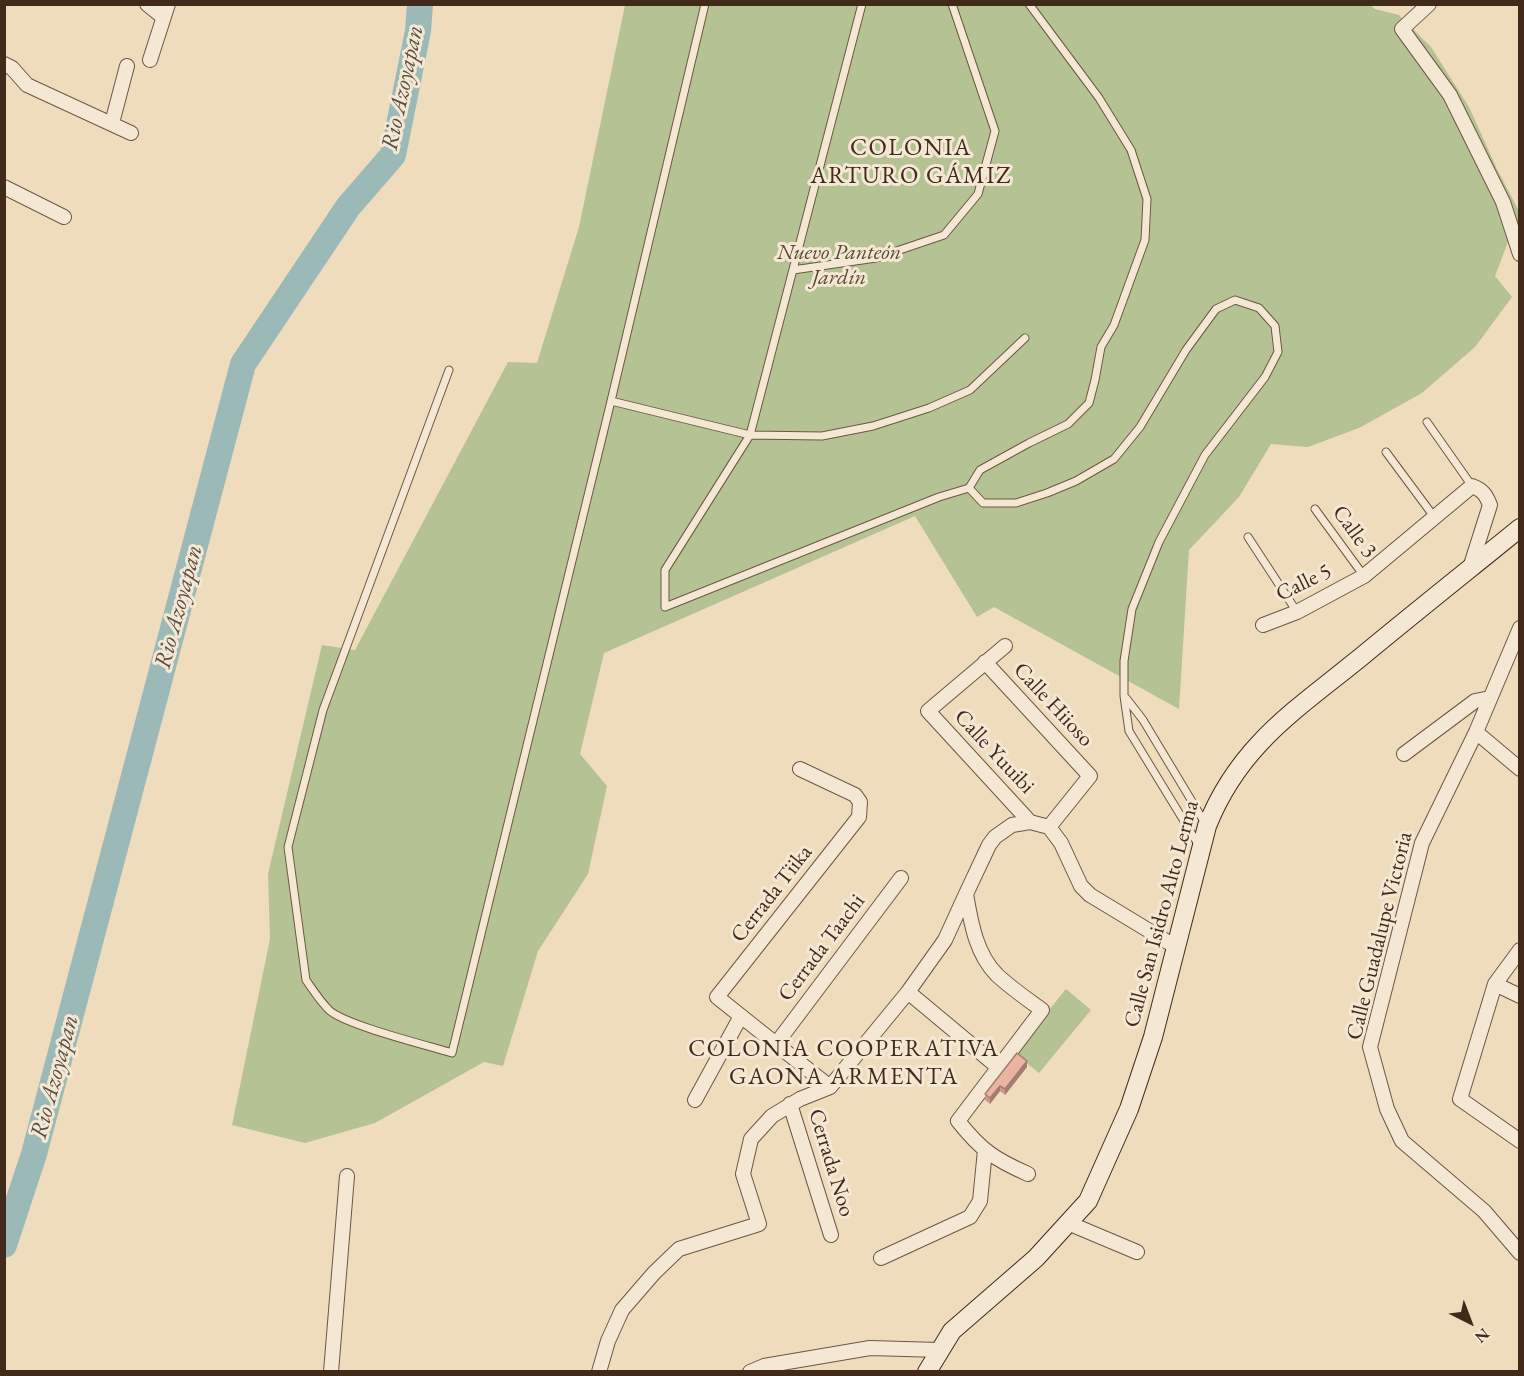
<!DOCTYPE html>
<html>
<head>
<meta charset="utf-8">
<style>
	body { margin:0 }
	#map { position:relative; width:1524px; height:1376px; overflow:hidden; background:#eedcbd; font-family:"EB Garamond",serif }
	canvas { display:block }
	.frame { position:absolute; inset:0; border:6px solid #422a1b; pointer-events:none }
	.north { position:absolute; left:1440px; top:1292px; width:60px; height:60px; -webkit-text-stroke:4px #f4e8d4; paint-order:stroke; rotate:138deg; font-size:16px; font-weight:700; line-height:24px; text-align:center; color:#422a1b }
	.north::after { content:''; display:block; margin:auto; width:21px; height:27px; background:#422a1b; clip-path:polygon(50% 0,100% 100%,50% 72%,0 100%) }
</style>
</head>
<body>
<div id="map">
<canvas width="1524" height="1376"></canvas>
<div class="frame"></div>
<div class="north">N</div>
</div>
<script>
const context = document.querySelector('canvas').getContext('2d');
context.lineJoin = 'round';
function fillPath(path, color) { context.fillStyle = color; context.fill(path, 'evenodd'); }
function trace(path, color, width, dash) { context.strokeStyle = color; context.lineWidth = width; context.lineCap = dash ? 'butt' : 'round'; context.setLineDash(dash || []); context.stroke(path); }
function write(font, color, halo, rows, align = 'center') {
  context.font = font + ' "EB Garamond",serif'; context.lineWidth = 6; context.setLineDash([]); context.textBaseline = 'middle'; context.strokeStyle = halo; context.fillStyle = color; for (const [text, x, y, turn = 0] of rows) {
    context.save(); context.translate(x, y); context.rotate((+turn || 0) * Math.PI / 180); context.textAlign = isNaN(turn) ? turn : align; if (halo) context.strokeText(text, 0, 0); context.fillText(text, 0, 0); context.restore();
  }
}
const green = new Path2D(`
	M625,5H1370L1375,9L1399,15L1431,47L1469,107L1497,169L1519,211V241L1508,242L1495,276L1512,297L1475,347L1422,393L1359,428L1308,447L1271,444L1239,497L1189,550L1179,709L994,607L977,617L915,516L604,653L580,754L607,786L588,874L538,951L503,1066L484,1062L375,1123L305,1143L232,1125L270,939L268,874L322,645L355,650L508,362L537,363L579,227Z
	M1066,989L1091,1010L1039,1073L1014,1053Z`);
const river = new Path2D(`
	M4,1245L34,1154L243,364L348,207L393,155L418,31L420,4`);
const lane = new Path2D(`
	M862,4L750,435L665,570V607L939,497L969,488
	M1029,4L1099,98L1131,150L1147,199L1145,240L1114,325L1101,347L1095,380L1089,403L1068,424L1029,443L980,470L969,488L983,503H1016L1047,493L1076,481L1114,459L1140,427L1186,350L1216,309L1235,300L1259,308L1275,326L1278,352L1265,377L1205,455L1159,542L1132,609L1124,661V696L1129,731L1198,844
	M793,270L876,258L944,235L978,194L995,131L952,4
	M449,370L323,710L288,847L306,980C313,990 320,1001 329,1010C345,1025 426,1045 452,1053L611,401L705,4
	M611,401L750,435L822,436L873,426L929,408L970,390L1025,338
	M1427,422L1472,486
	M1386,452L1435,518
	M1315,509L1364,576
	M1248,537L1297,612
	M1126,698L1143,720L1205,823`);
const street = new Path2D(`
	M147,4L163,17
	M1429,4L1402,29L1450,95L1503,202L1520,254
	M150,60L168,4
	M4,64L12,68L27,85L131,133
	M112,123L127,66
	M4,187L64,217
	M1263,625L1297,612L1364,576L1472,486C1483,490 1486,495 1490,505L1470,568
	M1520,628L1476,732L1422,843L1370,1047L1387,1109L1402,1141L1484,1211L1520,1253
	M1005,646L928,711L1030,822
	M985,662L1090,776L1049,827
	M1476,732L1520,769
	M1404,754L1475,701L1490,698
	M800,769L855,795L860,802L859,817L717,997L830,1087
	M1049,827L1061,843L1081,886L1090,895L1176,947
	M966,894C971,923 976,954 997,975C1011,988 1027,999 1042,1010L958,1121C981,1150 994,1159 1028,1174
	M1520,950L1495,984L1460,1099L1520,1141
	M1495,984L1520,996
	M908,992L998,1067
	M776,1044L901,878
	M695,1100L741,1016
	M790,1104L831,1235
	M1068,1223L1137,1252
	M881,1258L970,1217L980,1201L985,1150
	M331,1372L347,1176
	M599,1372L608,1341L622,1310L654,1273L679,1249L759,1224L743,1174L751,1139L772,1116L800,1099L830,1087L908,992L945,940L966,894L989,845L995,837L1012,825L1030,822L1049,827
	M750,1372L764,1366L870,1348L939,1350`);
const secondary = new Path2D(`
	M927,1372L952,1331L1036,1258L1088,1201L1129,1109L1153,1037L1207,826C1239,745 1296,710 1361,657C1413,614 1467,571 1520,528`);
const wall = new Path2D(`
	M1027,1067L1005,1095L1000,1091L990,1104L985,1100V1094Z`);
const shadedWall = new Path2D(`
	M1027,1061V1067L1005,1095V1089Z
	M1000,1086V1091L990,1104V1098Z`);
const building = new Path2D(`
	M1017,1053L1027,1061L1005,1089L1000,1086L990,1098L985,1094Z`);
const parkNames = [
	["Nuevo Panteón",839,253],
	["Jardín",839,278]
];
const streetNames = [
	["Calle 3",1354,532,54],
	["Calle 5",1304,583,-26],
	["Calle Hiioso",1053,705,47],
	["Calle Yuuibi",994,752,47],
	["Cerrada Tiika",772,894,-52],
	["Calle San Isidro Alto Lerma",1162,914,-75],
	["Calle Guadalupe Victoria",1380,936,-76],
	["Cerrada Taachi",822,948,-53],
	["Cerrada Noo",831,1163,73]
];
const waterNames = [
	["Rio Azoyapan",403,88,-78],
	["Rio Azoyapan",179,607,-75],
	["Rio Azoyapan",55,1077,-75]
];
const neighbourhoodNames = [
	["COLONIA",911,148],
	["ARTURO GÁMIZ",911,176],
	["COLONIA COOPERATIVA",844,1049],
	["GAONA ARMENTA",844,1077]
];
fillPath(green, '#b4c294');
trace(river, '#9bbab7', 26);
trace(lane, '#6d5644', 9);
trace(street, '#6d5644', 16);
trace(secondary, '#422a1b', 20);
trace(lane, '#f4e8d4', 7);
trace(street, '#f4e8d4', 14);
trace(secondary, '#f4e8d4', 18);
fillPath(wall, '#c99a8b');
fillPath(shadedWall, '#a47d71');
fillPath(building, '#eab3a2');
trace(building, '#a47d71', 1.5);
write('italic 22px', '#594833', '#f4e8d4', parkNames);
write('22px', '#422a1b', '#f4e8d4', streetNames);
write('italic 24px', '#584e42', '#f4e8d4', waterNames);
context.letterSpacing = '1.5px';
write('24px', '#422a1b', '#f4e8d4', neighbourhoodNames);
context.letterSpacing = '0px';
</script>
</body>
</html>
